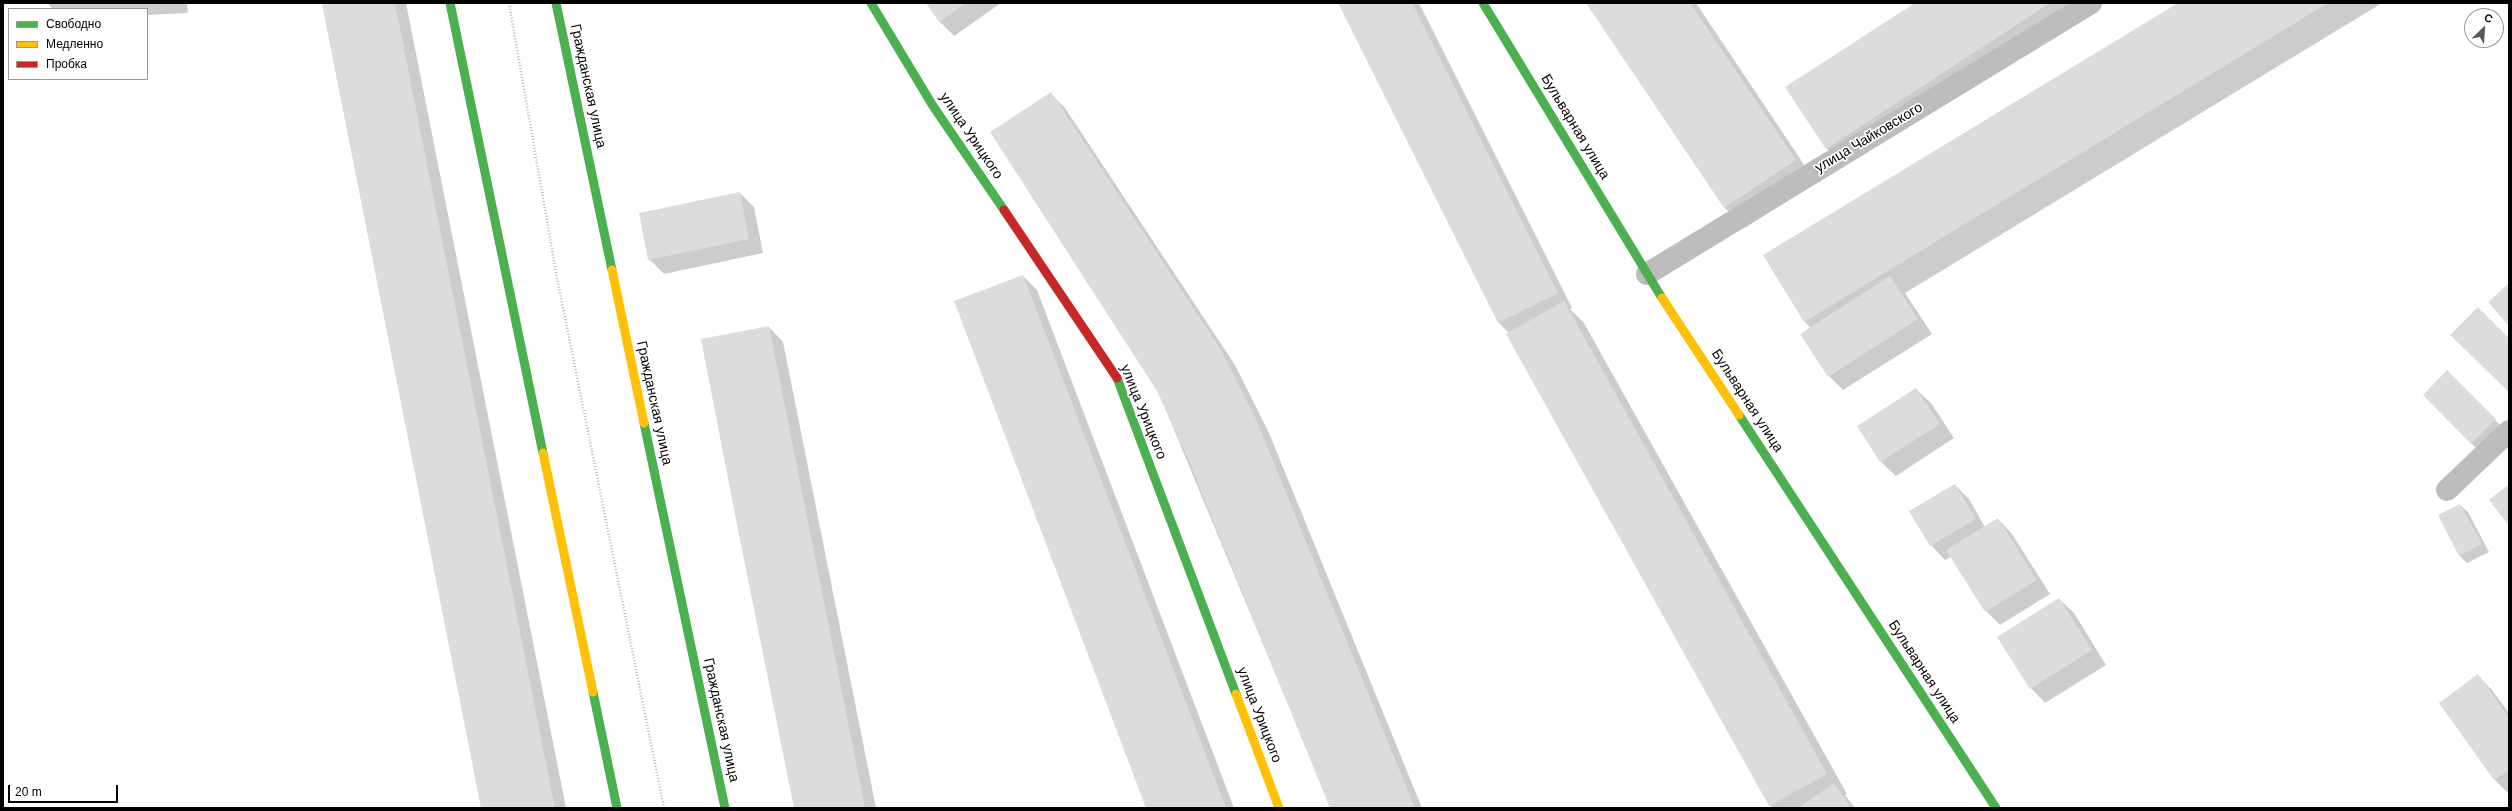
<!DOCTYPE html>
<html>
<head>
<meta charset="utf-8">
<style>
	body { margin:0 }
	#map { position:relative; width:2512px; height:811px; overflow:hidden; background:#fff; font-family:Arial,sans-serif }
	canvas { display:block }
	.frame { position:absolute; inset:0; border:4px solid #000; pointer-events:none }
	.legend { position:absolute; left:8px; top:8px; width:140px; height:72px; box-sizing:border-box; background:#fff; border:1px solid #999; margin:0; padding:5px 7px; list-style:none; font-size:12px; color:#000 }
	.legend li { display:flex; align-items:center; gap:8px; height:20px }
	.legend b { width:20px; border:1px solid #999 }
	.north { position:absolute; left:2464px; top:8px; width:40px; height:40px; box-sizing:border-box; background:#fff; border:1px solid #999; border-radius:50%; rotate:25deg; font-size:11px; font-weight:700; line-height:16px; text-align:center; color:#000 }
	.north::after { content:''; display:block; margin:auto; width:14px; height:18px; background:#595959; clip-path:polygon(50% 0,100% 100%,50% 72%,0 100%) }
	.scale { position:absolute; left:8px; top:785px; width:110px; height:18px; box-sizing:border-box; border:2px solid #000; border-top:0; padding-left:5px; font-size:12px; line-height:14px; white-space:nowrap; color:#000; -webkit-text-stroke:3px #fff; paint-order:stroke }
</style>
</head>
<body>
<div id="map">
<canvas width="2512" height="811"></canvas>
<div class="frame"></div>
<ul class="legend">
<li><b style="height:5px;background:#4caf50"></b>Свободно</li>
<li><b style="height:5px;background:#ffc107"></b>Медленно</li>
<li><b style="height:5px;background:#c62828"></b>Пробка</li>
</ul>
<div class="north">С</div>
<div class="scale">20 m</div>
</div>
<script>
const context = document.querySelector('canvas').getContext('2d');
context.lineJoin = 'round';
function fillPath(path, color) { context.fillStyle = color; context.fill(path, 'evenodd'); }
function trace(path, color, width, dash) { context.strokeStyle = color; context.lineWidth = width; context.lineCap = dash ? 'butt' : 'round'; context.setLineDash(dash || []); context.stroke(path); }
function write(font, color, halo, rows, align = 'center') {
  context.font = font + ' Arial,sans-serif'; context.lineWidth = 3.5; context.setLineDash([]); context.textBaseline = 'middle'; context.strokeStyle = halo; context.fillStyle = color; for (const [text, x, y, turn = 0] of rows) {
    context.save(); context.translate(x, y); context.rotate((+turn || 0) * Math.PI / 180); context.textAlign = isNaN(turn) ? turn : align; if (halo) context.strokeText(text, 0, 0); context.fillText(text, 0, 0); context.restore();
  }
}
const shadow = new Path2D(`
	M47,3H187L188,13L147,15V9H53Z
	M322,3H406L566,808H482Z
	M927,3H1001L954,36L940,22Z
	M1339,3H1419L1572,308L1570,309L1584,323L1847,794L1845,795L1855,808H1773L1770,805L1509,333L1499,323Z
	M1587,3H1696L1815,181L1745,228L1725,208Z
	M1916,3H2086L1841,162L1826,148Z
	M2180,3H2382L1905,293L1932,334L1843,390L1829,376L1811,328L1805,322L1764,256Z
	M1051,94L1065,108L1235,365L1269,433L1422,808H1331L1158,391Z
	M740,193L754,207L763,253L664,274L649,259Z
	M1023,276L1037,290L1234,808H1148Z
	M769,327L783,342L876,808H795Z
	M2447,372L2509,434L2486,458L2424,395Z
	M1916,389L1931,403L1954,438L1896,476L1881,462L1858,427Z
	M1955,485L1969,499L1985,527L1998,519L2012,534L2050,594L2000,625L1986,611L1952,556L1945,560L1931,545Z
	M2460,505L2468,512L2489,552L2467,563L2460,556L2439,516Z
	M2059,599L2074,613L2106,665L2045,703L2031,688Z
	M2478,676L2492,690L2509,713V794L2495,780L2440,703Z`);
const building = new Path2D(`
	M322,3H395L555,808H481Z
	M926,3H966L939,22Z
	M1338,3H1412L1558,293L1498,323Z
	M1586,3H1690L1796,160L1724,208Z
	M1915,3H2050L1826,149L1785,87Z
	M2178,3H2328L1804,322L1763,255Z
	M1051,92L1221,350L1255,417L1415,808H1330L1189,461L1157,391L990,132Z
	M740,192L749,239L648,260L639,213Z
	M1023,275L1096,466L1226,808H1146L1076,623L954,301Z
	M1890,276L1918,319L1828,377L1800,334Z
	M2509,283V326L2488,302Z
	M1564,301L1827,774L1769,806L1506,334Z
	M2478,307L2509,338V392L2450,335Z
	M769,326L829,627L865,808H794L736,520L701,339Z
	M2447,370L2496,419L2471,444L2423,395Z
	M1916,388L1940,424L1880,462L1857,426Z
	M1955,484L1976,519L1930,546L1909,511Z
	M2509,484V526L2489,500Z
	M2460,504L2482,544L2459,556L2438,515Z
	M1998,518L2037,580L1985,612L1946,550Z
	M2059,598L2092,650L2030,689L1997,637Z
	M2478,674L2509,718V770L2494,780L2439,703Z
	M1834,783L1851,808H1798Z`);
const path = new Path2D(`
	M509,3L557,278L664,808`);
const street = new Path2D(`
	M1647,274L2091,3
	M2447,490L2509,431`);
const fast = new Path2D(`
	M450,3L543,453
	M556,3L612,270
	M871,3L933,106L1004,210
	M1483,3L1662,298
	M1117,378L1236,694
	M1739,415L1996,808
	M644,423L725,808
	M593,692L617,808`);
const slow = new Path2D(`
	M612,270L644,423
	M1662,298L1739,415
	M543,453L593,692
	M1236,694L1279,808`);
const jam = new Path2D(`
	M1004,210L1117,378`);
const streetNames = [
	["Гражданская улица",588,86,78],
	["Бульварная улица",1575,127,59],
	["улица Урицкого",971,136,56],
	["улица Чайковского",1869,138,-31],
	["Бульварная улица",1747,401,57],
	["Гражданская улица",654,403,78],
	["улица Урицкого",1143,412,68],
	["Бульварная улица",1924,672,57],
	["улица Урицкого",1259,715,69],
	["Гражданская улица",721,720,78]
];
fillPath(shadow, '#0003');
fillPath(building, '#dcdcdc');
trace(path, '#b8b8b8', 2.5, [1, 2]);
trace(street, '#bdbdbd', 22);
trace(fast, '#4caf50', 9);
trace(slow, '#ffc107', 9);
trace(jam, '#c62828', 9);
write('14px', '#000', '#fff', streetNames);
</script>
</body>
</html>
